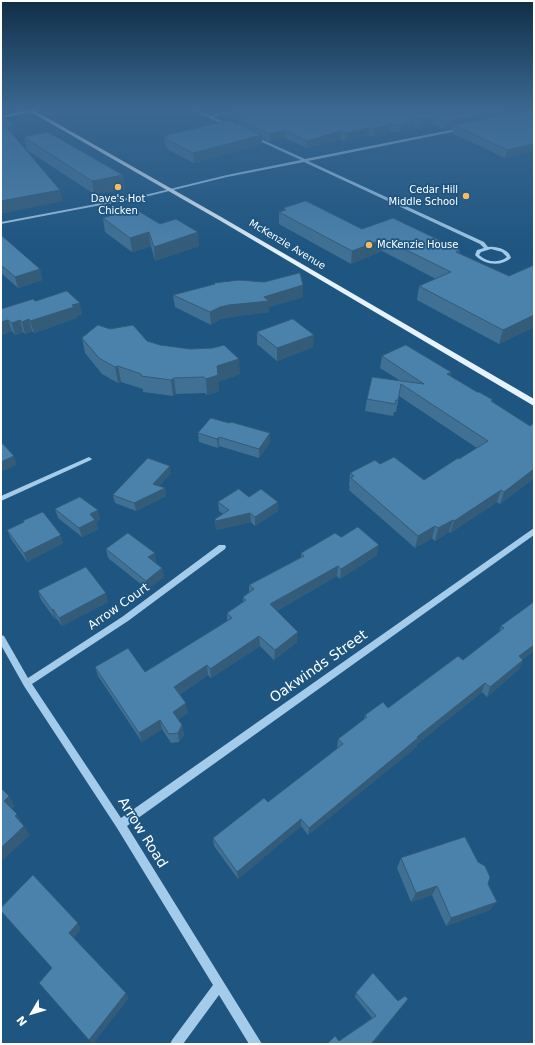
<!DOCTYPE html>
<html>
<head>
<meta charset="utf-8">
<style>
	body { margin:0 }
	#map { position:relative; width:535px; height:1045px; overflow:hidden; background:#1e5681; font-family:"DejaVu Sans",sans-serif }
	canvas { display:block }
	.frame { position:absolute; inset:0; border:2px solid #fff; pointer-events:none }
	.north { position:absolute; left:12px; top:993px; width:40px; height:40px; -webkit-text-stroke:3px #1e5681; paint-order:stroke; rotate:232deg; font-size:11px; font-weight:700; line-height:16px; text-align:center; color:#fff }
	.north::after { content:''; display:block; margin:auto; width:14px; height:18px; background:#fff; clip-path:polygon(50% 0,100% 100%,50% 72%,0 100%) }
</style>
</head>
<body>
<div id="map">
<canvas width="535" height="1045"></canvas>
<div class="frame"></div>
<div class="north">N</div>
</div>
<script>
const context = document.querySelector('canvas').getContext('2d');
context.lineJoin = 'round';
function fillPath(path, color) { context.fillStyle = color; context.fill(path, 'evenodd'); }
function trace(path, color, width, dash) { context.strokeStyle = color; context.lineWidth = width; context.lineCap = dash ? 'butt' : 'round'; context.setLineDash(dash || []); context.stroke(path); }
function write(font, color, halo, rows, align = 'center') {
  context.font = font + ' "DejaVu Sans",sans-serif'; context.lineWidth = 3.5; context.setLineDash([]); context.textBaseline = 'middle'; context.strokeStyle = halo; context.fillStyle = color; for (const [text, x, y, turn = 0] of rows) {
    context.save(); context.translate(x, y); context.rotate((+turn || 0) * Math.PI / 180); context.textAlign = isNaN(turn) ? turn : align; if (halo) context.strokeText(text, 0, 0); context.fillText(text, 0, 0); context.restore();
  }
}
const minor = new Path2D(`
	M188,108H192L210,116L245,108H249L212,117L230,125L229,127Z
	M461,128L462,130L308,161L484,242L488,247C496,246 509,249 511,258C501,267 484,265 475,255L477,250L484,248L480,244L304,162L227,177L149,196L1,224V222L149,194L227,175L301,160L253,138L254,136L305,159ZM491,249L502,252L507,257C498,264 487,262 479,255L481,252Z
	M89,457L92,459L91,460L1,501V496Z
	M534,528V535L127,826L262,1044H249L219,995L183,1044H170L172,1040L213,985L117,828L24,686L1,645V635L4,636L28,678L122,617L219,545H225L226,547L225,549L128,621L32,684L121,818Z`);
const major = new Path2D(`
	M25,108H45L35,111L223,218L534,399V406L219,220L31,112L1,118V116L27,110Z`);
const wall = new Path2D(`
	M211,108H534L505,158L452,133L453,128L444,129L434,124L420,128L414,126L399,132H391L373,137L369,135L345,141L340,139L307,148L285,138L270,142L262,138V144L194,163L167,149V147L165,146L164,136L238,123V120L227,115V111L220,112Z
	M24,137L125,189L94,194L27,150Z
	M284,208L362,229L460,250L459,253L509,276L534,265V327L499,344L417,300L419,286L436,279L382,251L351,264L279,224V212L284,211Z
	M103,218L160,224L199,246L155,261L151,246L132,252L105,232Z
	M1,235L40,269L42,280L18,288L1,273Z
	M173,295L303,297L269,307V312L230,317L220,319L211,325L175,307Z
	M35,301L82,314L76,316L77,318L34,333L32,331L25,334L23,332L15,335L12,331L1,335V309Z
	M257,332L313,347L277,361L257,344Z
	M82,338L147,341L240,374L218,382L219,391L207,395L205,393L176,394L173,396L143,392V389L121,382L118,383L102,374L85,353Z
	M382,356L451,372L450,376L477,392L493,400L492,402L530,426L534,423V478L500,504L497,502L450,533L449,532L435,541L432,538L415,548L349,490L350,486H349L350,473L380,464L424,480L477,448L399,396L396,412H394L393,416L365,411L367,399L399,380L380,368Z
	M198,433L270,442L259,458L219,446L218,448L199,442Z
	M171,473L159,486L165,488L166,496L136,511L115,503L113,495Z
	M249,497L278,502V511L255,526L251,522L216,530V528L215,519L223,514L219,511L218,502Z
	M55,509L100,519L96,522L98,529L82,537L58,518Z
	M23,521L63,543L27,562L11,539L7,530L24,522Z
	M341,537L377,555L340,579L337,576L276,611L297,642L274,660L260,646L211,678L208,675L180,694L188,713L178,719L182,725L184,735L179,742L171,743L162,729L142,742L98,676L95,667L145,672L227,621V613L243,602V597L249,592V585L301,557V553Z
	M106,549L156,562L155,563L162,568L164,577L147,589L108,558Z
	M38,591L108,602L62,626L56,618L55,619L41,600Z
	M501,626L534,651L522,660H523L519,669L487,697L482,692L417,744L416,747L308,835L301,826L238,879L214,846L213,838L268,802L338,749L337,748L338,739L364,719L365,715L388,708L463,660L499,632Z
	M401,858L488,884L490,910L446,926L432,895L411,902L397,868Z
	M356,993L398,1001L408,999L372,1044H327L339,1041L372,1018L355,997Z`);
const shadedWall = new Path2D(`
	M220,108H245H226L227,111L220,112Z
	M520,108H534V112L454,125L453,128L444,129L446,122Z
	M435,117L434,124L420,128L421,120Z
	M415,118L414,126L399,132L400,125Z
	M13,123L16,133L10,139L8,129Z
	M391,124V132L373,137L374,129Z
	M369,128V135L345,141L346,133Z
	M285,130V138L270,142V134Z
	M341,131L340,139L307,148V141Z
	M262,135V144L194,163L193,153Z
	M534,144V151L505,158L507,150Z
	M123,175L125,189L94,194L92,181Z
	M60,190L63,201L1,214V201Z
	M149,232L151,246L132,252L130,238Z
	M198,232L199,246L155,261L154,247Z
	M384,239L382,251L351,264L352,251Z
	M40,269L42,280L18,288L15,277Z
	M303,285V297L269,307V312L230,317L220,319L211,325L210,312L220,307L264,297Z
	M80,303L82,314L76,316L77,318L34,333L30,321Z
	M534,315V327L499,344L503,330Z
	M29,319L32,331L25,334L22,322Z
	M8,320L12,331L1,335V322Z
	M20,320L23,332L15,335L12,323Z
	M314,335L313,347L277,361V348Z
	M239,359L240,374L218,382L219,391L207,395L206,379L217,366Z
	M118,366L121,382L118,383L115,367Z
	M451,372L448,384L447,374Z
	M174,378L176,394L173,396L171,380Z
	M270,433V442L259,458V449Z
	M219,437V446L218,448L217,439Z
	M14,456L17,465L1,472V462Z
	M170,466L171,473L154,492L153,484Z
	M534,469V478L500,504L504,492Z
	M165,488L166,496L136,511L134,503Z
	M501,490L497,502L450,533L454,521Z
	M278,502V511L255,526V517Z
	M98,510L100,519L96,522L98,529L82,537L79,528L90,514Z
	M250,513L251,522L216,530V521Z
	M453,520L449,532L435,541L438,528Z
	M435,526L432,538L415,548L418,536Z
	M61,535L63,543L27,562L24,553Z
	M379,545L377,555L340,579L341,569Z
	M155,553L156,562L150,566L148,557Z
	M338,566L337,576L270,614V604Z
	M162,568L164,577L147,589L146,581Z
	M106,593L108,602L62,626L59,618Z
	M53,609L56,618L55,619L52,610Z
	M298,632L297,642L274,660L275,650Z
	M259,636L260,646L211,678L210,669Z
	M534,645V651L514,666L519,656Z
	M523,660L519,669L487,697L490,687Z
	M207,665L208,675L176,696L174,687Z
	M485,683L482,692L417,744L416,747L308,835L309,828L417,737Z
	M186,703L188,713L175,721L173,712Z
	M160,720L162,729L142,742L139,733Z
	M182,725L184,735L179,742L178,733Z
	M9,796L15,806L10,811L4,801Z
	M17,814L23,824L21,825L15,816Z
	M301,819V826L238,879L237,872Z
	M24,826L30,835L1,862V848Z
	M437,886L432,895L411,902L416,893Z
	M497,902L490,910L446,926L451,918Z
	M78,923L81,929L73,939L69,933Z
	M126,993L129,998L93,1044L89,1040Z
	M408,999L372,1044H371Z`);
const building = new Path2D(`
	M226,108H317L321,109L325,108H520L446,122L435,117L421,120L415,118L400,125L391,124L374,129L369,128L346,133L341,131L307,141L285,130L270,134L238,120L248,117Z
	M534,110V144L507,150L454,125Z
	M1,115L13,123L8,129L60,190L1,201Z
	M230,120L262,135L193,153L166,139L168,138L164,136Z
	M48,132L123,175L92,181L24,137Z
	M306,201L362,229L393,218L460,250L456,252L509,276L534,265V315L503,330L419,286L451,272L384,239L352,251L279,212L286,210L284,208Z
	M135,209L160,224L176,219L198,232L154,247L149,232L130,238L103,218Z
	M1,235L40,269L15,277L1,265Z
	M300,273L303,285L264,297L269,301L229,305L220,307L210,312L173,295L215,284L214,283L239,280L264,282Z
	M67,291L80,303L72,305L74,307L30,321L29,319L22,322L20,320L12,323L8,320L1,322V309L33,299L35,301Z
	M293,319L314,335L277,348L257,332Z
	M98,325L110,329L133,325L147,341L160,345L190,349L213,348L224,345L239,359L217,366L218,375L206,379L204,377L174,378L171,380L141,376V374L118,366L115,367L99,358L82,338Z
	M406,345L451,372L447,374L477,392H479L493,400L491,401L530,426L534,423V469L504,492L501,490L454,521L453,520L438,528L435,526L418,536L351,478L354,476L350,473L375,460L380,464L394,457L424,480L458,458L459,459L488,441L401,384L398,400H396L395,404L367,399L372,377L424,384L382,356Z
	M211,418L229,423L231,422L270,433L259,449L219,437L217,439L198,433Z
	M3,444L14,456L1,462V445Z
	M148,458L170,466L153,484L165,488L134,503L113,495Z
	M239,489L249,497L261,489L278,502L255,517L250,513L216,521L215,519L229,510L218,502Z
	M80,497L98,510L90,514L95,520L79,528L55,509Z
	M43,512L61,535L24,553L7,530L24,522L23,521Z
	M358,527L379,545L341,569L338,566L270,604L298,632L275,650L259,636L210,669L207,665L174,687L186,703L173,712L182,725L178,733L169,734L160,720L139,733L95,667L128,648L145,672L232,618L227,613L246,600L243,597L254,589L249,585L304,556L301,553L335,533L341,537Z
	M128,533L155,553L148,557L162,568L146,581L106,549Z
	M86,567L106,593L59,618L53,609L52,610L38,591Z
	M534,602V645L519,656L523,660L490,687L485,683L417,737L418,738L309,828L301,819L237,872L213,838L264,798L268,802L343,744L338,739L367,717L365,715L383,702L388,708L458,656L463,660L504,628L501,626Z
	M1,788L9,796L4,801L17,814L15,816L24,826L1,848Z
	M465,837L478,862L485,866L490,877L488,884L497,902L451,918L437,886L416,893L401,858Z
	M33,875L78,923L69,933L126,993L89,1040L39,983L52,968L1,911V908Z
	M373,973L398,1001L405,996L408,999L371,1044H327L335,1036L339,1041L376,1016L356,993Z`);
const markers = [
	[118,187,4,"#f7ba63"],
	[466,196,4,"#f7ba63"],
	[369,245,4,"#f7ba63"]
];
const farPoinames = [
	["Cedar Hill",458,190],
	["Middle School",458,202],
	["Dave's Hot",118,199,"center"],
	["Chicken",118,211,"center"],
	["McKenzie House",377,245,"left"]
];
const farStreetnames = [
	["McKenzie Avenue",287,245,31]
];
const streetNames = [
	["Arrow Court",119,607,-35]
];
const nearStreetnames = [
	["Oakwinds Street",319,667,-35],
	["Arrow Road",142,833,58]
];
fillPath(minor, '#a4cbe9');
fillPath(major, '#e6f2fe');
fillPath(wall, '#407094');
fillPath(shadedWall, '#345b78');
fillPath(building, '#4b82ac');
trace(building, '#345b78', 1);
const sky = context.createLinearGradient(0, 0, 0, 254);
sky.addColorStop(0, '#102f47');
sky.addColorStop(0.43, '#3b6892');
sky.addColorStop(1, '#3b689200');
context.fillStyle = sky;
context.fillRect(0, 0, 535, 254);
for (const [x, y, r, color] of markers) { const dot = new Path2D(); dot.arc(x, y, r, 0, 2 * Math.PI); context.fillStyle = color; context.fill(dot); trace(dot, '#1e5681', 1.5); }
write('10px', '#fff', '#1e5681', farPoinames, 'right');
write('10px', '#fff', '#1e5681', farStreetnames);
write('12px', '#fff', '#1e5681', streetNames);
write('14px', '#fff', '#1e5681', nearStreetnames);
</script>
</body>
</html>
